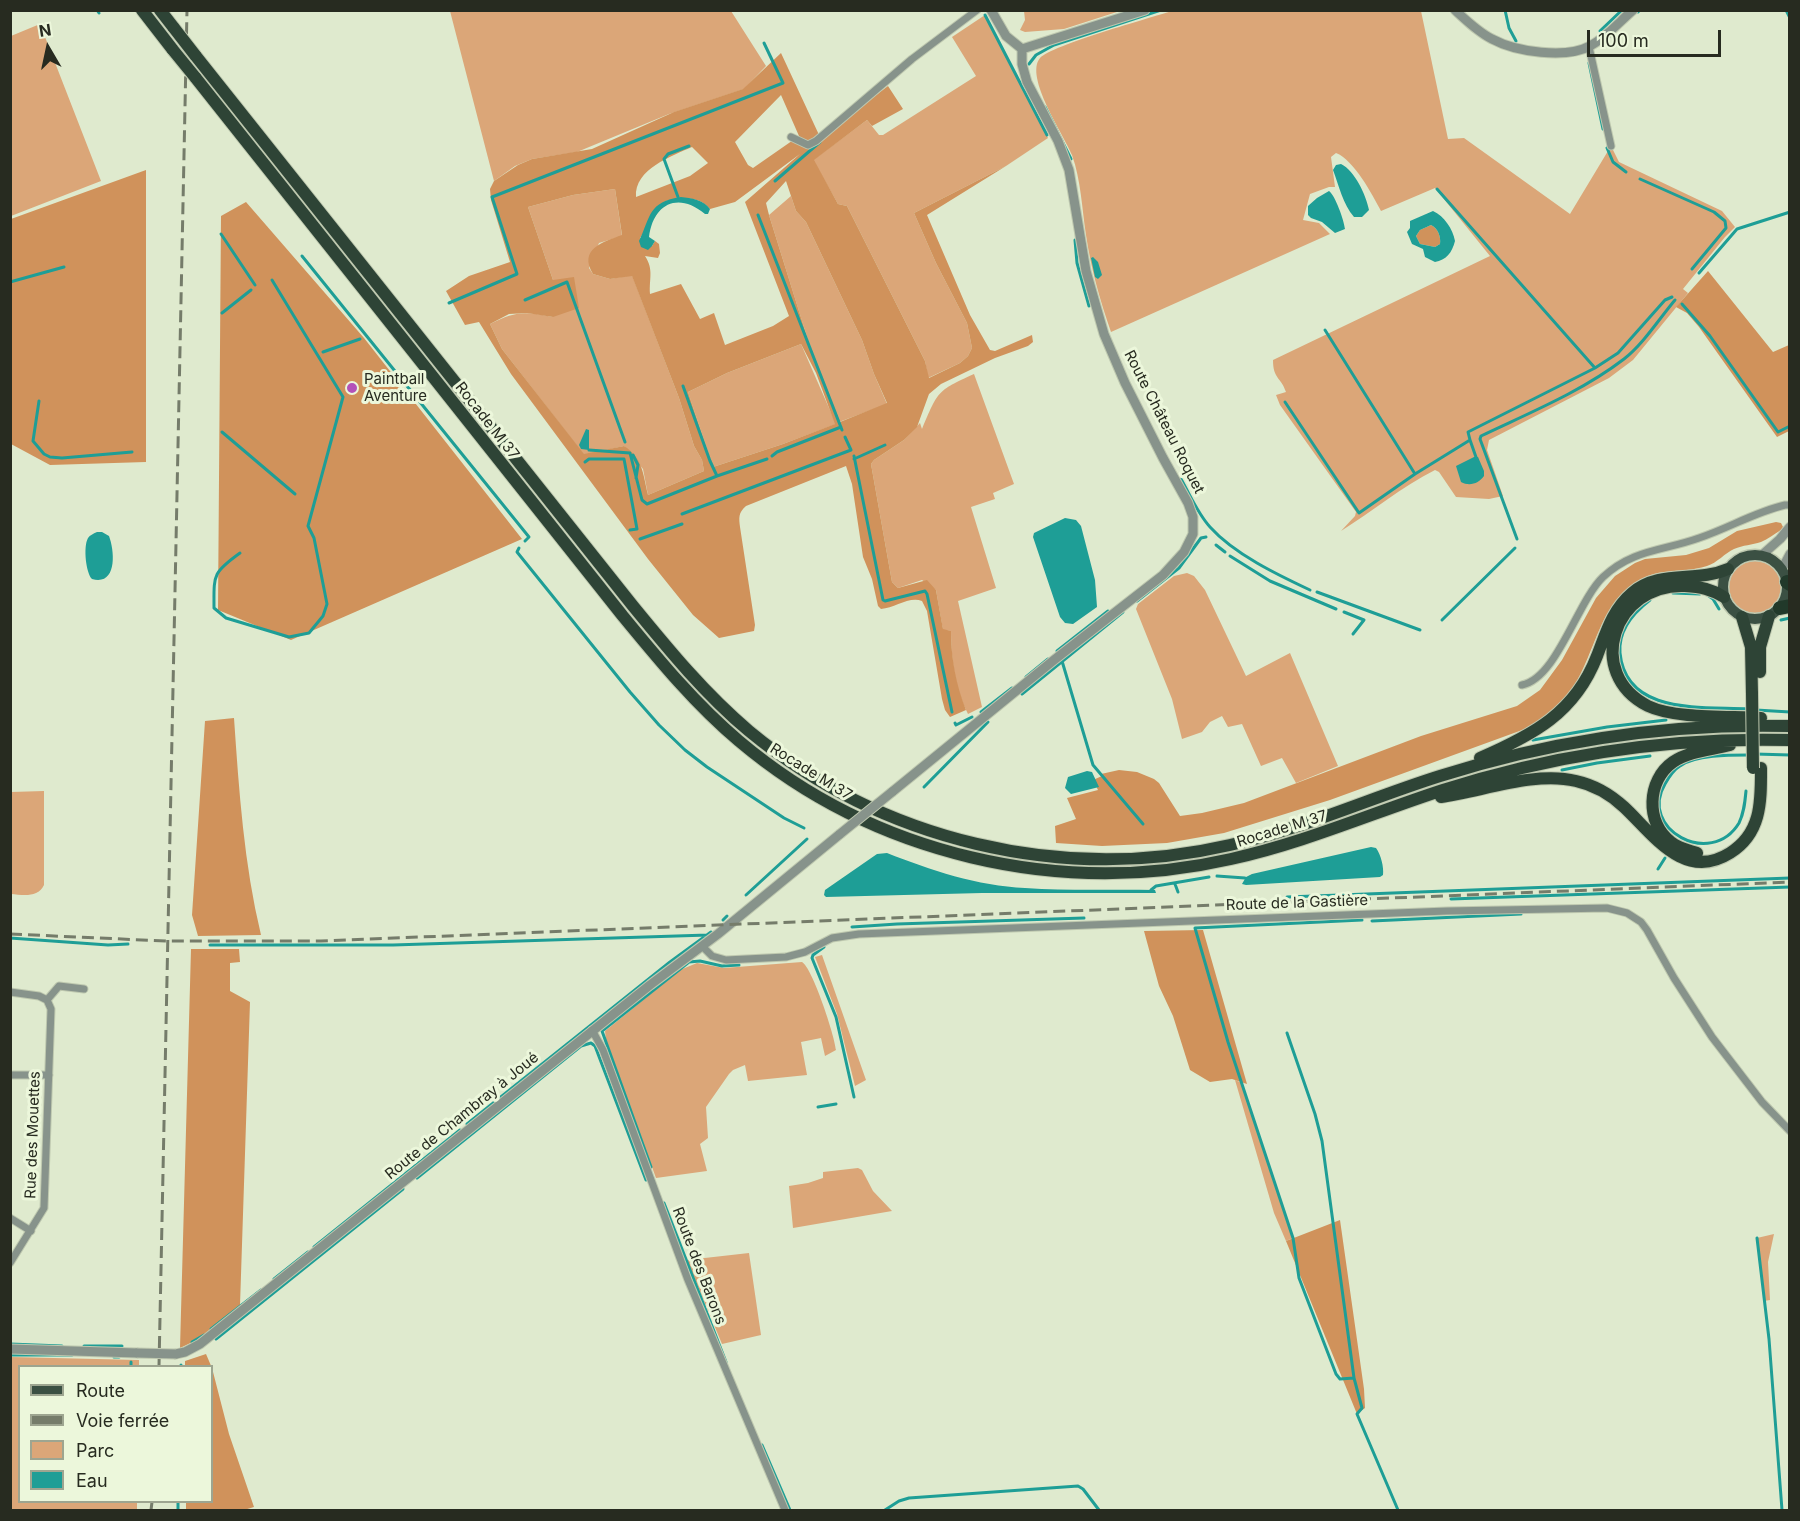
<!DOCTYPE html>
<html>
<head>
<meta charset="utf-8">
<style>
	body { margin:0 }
	#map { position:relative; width:1800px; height:1521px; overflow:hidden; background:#dfeace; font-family:Inter,sans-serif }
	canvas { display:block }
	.frame { position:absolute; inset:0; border:12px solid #272b20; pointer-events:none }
	.legend { position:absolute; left:18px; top:1365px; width:195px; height:138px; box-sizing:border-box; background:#ecf7db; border:2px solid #9da590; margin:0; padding:8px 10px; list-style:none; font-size:18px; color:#272b20 }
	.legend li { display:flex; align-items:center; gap:12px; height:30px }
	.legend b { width:30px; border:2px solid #9da590 }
	.north { position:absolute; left:18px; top:18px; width:60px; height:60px; -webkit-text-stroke:4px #ecf7db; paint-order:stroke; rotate:351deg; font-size:16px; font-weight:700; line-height:24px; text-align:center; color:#272b20 }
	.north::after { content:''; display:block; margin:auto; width:21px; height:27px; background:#272b20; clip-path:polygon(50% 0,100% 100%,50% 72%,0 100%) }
	.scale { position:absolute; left:1587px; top:30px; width:134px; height:27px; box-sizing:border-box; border:3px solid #272b20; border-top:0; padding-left:8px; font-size:18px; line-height:21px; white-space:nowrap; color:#272b20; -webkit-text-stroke:4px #ecf7db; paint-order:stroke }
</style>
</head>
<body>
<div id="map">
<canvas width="1800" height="1521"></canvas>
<div class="frame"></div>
<ul class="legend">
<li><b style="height:8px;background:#3b5043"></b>Route</li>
<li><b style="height:8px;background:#757c6a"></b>Voie ferrée</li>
<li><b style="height:16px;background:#dba678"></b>Parc</li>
<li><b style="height:16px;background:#1e9e96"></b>Eau</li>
</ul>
<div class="north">N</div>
<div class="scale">100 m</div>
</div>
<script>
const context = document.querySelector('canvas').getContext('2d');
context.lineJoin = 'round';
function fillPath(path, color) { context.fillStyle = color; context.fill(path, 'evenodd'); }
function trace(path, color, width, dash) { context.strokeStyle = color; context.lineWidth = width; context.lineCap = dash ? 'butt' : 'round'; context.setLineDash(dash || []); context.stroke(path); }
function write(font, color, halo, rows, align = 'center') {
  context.font = font + ' Inter,sans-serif'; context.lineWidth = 6; context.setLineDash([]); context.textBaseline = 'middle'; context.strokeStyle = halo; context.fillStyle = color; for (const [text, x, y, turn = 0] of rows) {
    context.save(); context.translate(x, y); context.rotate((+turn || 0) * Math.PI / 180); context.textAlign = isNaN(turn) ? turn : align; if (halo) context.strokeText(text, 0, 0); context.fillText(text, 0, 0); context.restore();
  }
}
const green = new Path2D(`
	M450,11H731L766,66L744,89L669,114L577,152L532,159L515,166L494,181Z
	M1024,11H1120L1064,29L1025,32L1020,30L1025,20Z
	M1172,11H1421L1448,139L1464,138L1570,214L1611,146L1619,162L1722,211L1735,227L1725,237L1683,289L1688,293L1633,360L1609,378L1489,440L1487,450L1503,496L1489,499L1456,497L1439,472L1435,470C1401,487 1373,511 1341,531L1355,516L1356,512L1280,405L1276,395L1286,392C1281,377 1273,379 1273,360L1490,256L1435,188L1381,211C1372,194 1354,160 1336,153L1331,157L1335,187H1329L1310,194L1303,220L1319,223L1330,234L1111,332C1100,300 1091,269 1086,235C1082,209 1081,180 1072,155C1064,135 1024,77 1040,58C1052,45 1150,18 1172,11Z
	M985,15L1048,138L1006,166L914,213L936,263L967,323L972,348L968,356L960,363L928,378L925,361L847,206L838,204L813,160L867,120L879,135H883L976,76L952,37Z
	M40,24L101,181L11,216V36Z
	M615,189L622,236L599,243L589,268L593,274L610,279L632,275L679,398L694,446L702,460L704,471L648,495L643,469L624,446L584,455L502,349L490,324C515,311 525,311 553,317V280L528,207L573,195Z
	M791,196L796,211L806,222L862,340L874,374L887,404L839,422L808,340L769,215Z
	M801,344L836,424L783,444L713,467L688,392L727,373Z
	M974,374L1014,484L993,493L995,499L971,507L996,588L958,601L982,707L968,714C955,689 951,659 951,631L943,630L936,590L922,580L898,588L892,582L871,464L874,460L904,440L920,423L922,429C938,392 936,391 974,374Z
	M1729 587a26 26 0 1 1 52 0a26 26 0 1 1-52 0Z
	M1187,573L1194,576L1205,590L1246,676L1290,653L1338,766L1296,783L1282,758L1261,766L1242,724L1228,727L1222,716L1210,722L1202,732L1182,739L1172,699L1136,609L1138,604L1174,576Z
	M44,791V885C38,898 23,895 11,894V792Z
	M822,955L866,1080L855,1086L837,1014L815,957Z
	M802,962C812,967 835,1036 836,1050L825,1056L821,1038L801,1042L807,1075L748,1081L745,1065L733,1070L729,1074L706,1107L708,1138L700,1144L707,1171L656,1178L606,1040L605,1031L680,970L697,963L724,968Z
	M1235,1080L1242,1083L1293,1238L1286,1241L1274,1213Z
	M858,1168L862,1170L873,1191L892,1211L793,1228L789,1186L808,1183L823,1178V1172Z
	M1774,1234L1768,1262L1770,1300L1764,1301L1757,1238Z
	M749,1253L761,1335L722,1344L687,1260Z
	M11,1357L139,1360V1366H20V1502H137V1510H11Z`);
const forest = new Path2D(`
	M781,53L820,137L888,86L903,109L872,126L867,120L814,160L838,204L847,206L925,361L929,378L960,363L968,356L972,348L967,323L936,263L914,213L1006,166L927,215L970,315L990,350L995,351L1032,335L1033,342L1028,346L995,358L941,384L929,394L917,427L904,440L874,460L871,464L892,582L898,588L927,580L936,590L943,629L951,631C951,658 956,685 966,710L950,717L945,710L942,699L927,611L922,601C909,596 895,608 881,609L878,606L872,579L863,557L852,484L846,466L746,506C738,513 739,518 740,527L755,625L754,631L719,638L693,615L648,559L511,374L479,322L465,325L446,291L469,276L510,262L491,200L490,189L494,181L518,165L532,159L592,149L674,112L743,89ZM781,95L799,136L753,168L748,165L735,142ZM692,147L708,163L690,176L636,197C634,169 672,156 692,147ZM800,154L745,202L789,316L773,326L725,345L714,313L700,319L681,284L650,294C649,278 654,270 645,256L658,258L660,253L659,244L655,241L652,246L640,238L666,201C682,198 698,195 710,209L735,202ZM786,181L796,211L806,222L862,340L874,374L887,403L840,422L808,340L769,215L766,203ZM615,189L622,235C603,242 578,249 593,274L610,279L632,276L679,398L694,446L702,460L704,471L648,495C643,474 643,458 624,446L584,454L502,349L490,324L509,314L527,313L553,317L579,308L574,277L553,280L528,207L573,195ZM801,344L816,373L835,424L783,444L713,467L688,392L727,373Z
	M146,170V462L50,465L11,444V219Z
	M246,202L364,338L522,539L291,640L218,610L221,216Z
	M1431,225C1438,228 1441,237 1440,244L1435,247L1420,244L1416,236L1420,230Z
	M1708,271L1773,352L1789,345V431L1777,437L1699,327L1687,313L1676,307Z
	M1776,522L1781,523L1783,527L1781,530C1774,534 1768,539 1761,542C1752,545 1743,545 1734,549C1725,553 1717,563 1707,566C1678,575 1656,565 1629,587C1602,609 1595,646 1580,675C1568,700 1549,715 1525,729L1330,800L1224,833L1167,843L1102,846L1056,843L1055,826L1076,819L1067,798L1098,790L1093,780L1102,776L1101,774L1119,770L1137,772L1154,779L1159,783L1180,816L1202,813L1244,803L1421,736L1517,706L1540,690L1562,660L1596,598L1615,576L1635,563L1645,559L1686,555L1709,548L1737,531Z
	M234,718C239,791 244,864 261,935L198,936L192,915L205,721Z
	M1203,930L1247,1084L1232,1079L1210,1082L1190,1070L1173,1016L1159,986L1144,931Z
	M191,949H239L240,962L230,963V991L250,1002L240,1305L201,1338L180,1348Z
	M1340,1220L1364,1389L1365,1408L1357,1414L1286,1241Z
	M206,1354L212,1368L229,1434L254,1507L244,1510H186V1502H212V1366H185V1361Z`);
const water = new Path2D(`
	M1341,164C1355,171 1366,195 1369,210L1362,217H1354C1343,204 1339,186 1333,170L1336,165Z
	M1329,191C1335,195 1344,220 1345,229L1335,233L1322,222L1311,218L1308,215V206L1317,198Z
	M681,197C691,198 704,200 710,209L708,214H705C678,191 653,204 649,237L655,241L652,246L648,250L641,247L639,241C651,216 648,202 681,197Z
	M1433,211C1444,216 1453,229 1455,241C1452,253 1446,260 1435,262L1425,257L1423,249L1412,244L1407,232L1410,228V221ZM1431,225C1438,228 1441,237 1440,244L1435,247L1420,244L1416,236L1420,230Z
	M1093,257L1098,262L1102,275L1098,279L1095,277L1091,258Z
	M586,429L589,430V450L581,449L579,445Z
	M1474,457H1478L1484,471V476C1479,483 1470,487 1461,482L1456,466Z
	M1065,518L1076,520L1081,526L1095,580L1097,607L1073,624L1065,623L1060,617L1033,537L1034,533Z
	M97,532H102L109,536C115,552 117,586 92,579C86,573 83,547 88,538C90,535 93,534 97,532Z
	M1087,771L1092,772L1099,787L1071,794L1065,788L1068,777Z
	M1371,847L1376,848C1381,855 1384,867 1383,875L1380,877L1246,885L1242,884L1246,877L1252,874Z
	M887,853C930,870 978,886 1025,888C1069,891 1112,889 1155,890L1156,893H982L826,897L824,895L825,890L877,854Z`);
const stream = new Path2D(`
	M97,10L99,13
	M1505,10L1509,28L1516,41
	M1786,10L1790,18
	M1638,12L1640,10
	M985,15L1047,135
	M1600,31L1622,10
	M1589,63L1603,129
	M1029,64L1036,55L1054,45L1161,10
	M1045,107L1071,159
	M1607,148L1613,162L1626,172
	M1640,179L1714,212L1725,221L1726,228L1692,269
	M775,181L820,142
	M1437,189L1595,368
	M678,197L664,159L668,154L689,146
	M758,215L842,430
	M221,234L255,285
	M1075,240L1077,263L1089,306
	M302,256L529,537L525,541
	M1699,273L1737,229L1790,212
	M10,282L64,267
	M525,300L567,282L625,442
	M449,303L517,274L492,197L783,83L764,43
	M1682,304L1710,336L1778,432L1790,426
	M222,313L251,290
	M1325,330L1415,474
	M323,352L360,339
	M39,401L33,441L44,454L50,457L62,458L132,452
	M1285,402L1359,513L1415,474L1470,440L1477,460
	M222,432L295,494
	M845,437L851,450
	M1470,440L1468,432L1595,368L1618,353L1665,300L1672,297
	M589,450L630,453L642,500L647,504L717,476L710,461L683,386
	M633,455L638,465L636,478
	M772,456L777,452L841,427
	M854,456L883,600L885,601L925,591L927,594L952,712
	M854,459L885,445
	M585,462L589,459H624L637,529L630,530
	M717,476L767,459
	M1181,479C1190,495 1198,514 1210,527C1234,554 1278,575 1310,590
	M682,514L851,450
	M640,539L682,524
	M1517,539L1480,439L1481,436C1529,413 1581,392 1624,359C1644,343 1659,319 1675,300
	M1216,545L1225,552
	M519,548L517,552L630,692L659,725L685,750L707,767L784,818L804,828
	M240,553C212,573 214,575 214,608L226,618L289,637L309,633L323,616L327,604L314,538L308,526L343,397L272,280
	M1230,556L1270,581L1336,609
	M1317,592L1420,630
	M1673,593L1700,594
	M1706,594L1713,599L1719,609
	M1650,600C1633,613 1618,630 1620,653C1626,716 1704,706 1749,709
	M1137,601L1179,568L1201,538L1206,537
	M1344,612L1364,620L1353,634
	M1442,620L1515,548
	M1781,620L1790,618
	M1057,651L1108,611
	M1062,661L1093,765L1143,824
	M1026,677L1048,659
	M1022,694L1123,612
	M1756,710L1790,712
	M981,712L1012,688
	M955,723L956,725L972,717
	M1533,740L1607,727L1666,720
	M1755,754L1790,755
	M1562,770L1597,763L1650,756
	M924,787L988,722
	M1746,791C1745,802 1744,813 1739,823C1711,869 1638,829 1665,784C1669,777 1673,770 1680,766C1695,755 1730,755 1748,755
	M1658,869L1665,858
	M1217,876L1245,878
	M1175,884L1178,892
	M1151,890L1156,886L1209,877
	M746,895L807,839
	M1287,897L1790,878
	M1451,899L1790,887
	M723,920L727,916
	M1362,920L1195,928L1228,1042L1293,1238L1299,1278L1336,1374L1340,1379L1354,1378L1362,1408L1357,1414L1398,1510
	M1372,921L1521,914
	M852,927L897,924L1084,918
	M10,938L108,945L128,944
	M210,945H393L708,935
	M824,947L813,955L812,958L836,1017L854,1097
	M1287,1033L1315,1114L1322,1141L1354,1378
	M818,1107L836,1104
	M467,1124L670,962L711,932
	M651,1167L602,1031L689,962L700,961L722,966L739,965
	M417,1178L581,1046L591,1043L595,1046L646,1180
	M664,1203L726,1362
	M1757,1238L1769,1339L1782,1510
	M314,1247L460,1130
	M274,1279L308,1252
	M211,1329L261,1290
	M216,1339L403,1189
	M192,1342L204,1335
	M10,1344L62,1346
	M84,1346H122
	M10,1355H72
	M114,1357H119
	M131,1366V1362
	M181,1366V1365
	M762,1445L790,1510
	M178,1510V1502
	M885,1510L899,1501L909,1498L1078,1486L1083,1489L1099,1510`);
const minor = new Path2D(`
	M1589,47L1611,146
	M791,137L808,145L816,141L912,59L977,10
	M1522,685C1557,678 1577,602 1603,577C1633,549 1663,551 1699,538C1729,528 1755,512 1785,505H1790
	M702,946L712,956L726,960L786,957L805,952L832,938L859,934L1447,911L1607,908L1627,913L1641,922L1647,930L1674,978L1712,1037L1762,1102L1790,1131
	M10,992L39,996L47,1000L51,1009L44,1208L10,1263
	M47,1000L59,986L84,989
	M592,1030L603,1050L688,1280L785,1510
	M10,1075H49
	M10,1218L31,1231`);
const tertiary = new Path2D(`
	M991,10L1006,36L1022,49
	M1455,10C1467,21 1478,32 1492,39C1516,52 1566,59 1590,46C1607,37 1619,22 1633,10
	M1022,49L1145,10
	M1762,555L1780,539L1790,527
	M1782,569L1790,554
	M892,792L1054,660L1163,575L1184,552L1193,534V517L1188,503L1163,458L1125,383L1104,334L1086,271L1069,170L1058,141L1027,82L1022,64V49
	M10,1349L137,1353
	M176,1354L185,1352L200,1344L650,985L718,934L840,834`);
const primary = new Path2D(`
	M1723 587a32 32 0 1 1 64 0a32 32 0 1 1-64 0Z`);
const trunk = new Path2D(`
	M142,10L173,50
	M160,10L174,28
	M195,55L633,606C669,650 705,694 749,731C882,841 1062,884 1230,845C1303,829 1370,798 1440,776C1553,740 1672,723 1790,726
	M195,77L622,615C659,660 695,704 739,741C874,855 1060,898 1231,859C1304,843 1372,813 1443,790C1555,754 1672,737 1790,740
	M1724,597C1711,589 1701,587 1685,586C1613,583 1584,674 1648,706C1675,719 1730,716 1761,718
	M1742,617L1751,647L1752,694
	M1760,672V647L1769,616
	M1480,758C1533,735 1575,713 1597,656C1606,633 1612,610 1632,593C1660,569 1696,583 1728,569
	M1441,797C1483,791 1535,771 1576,781C1594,785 1611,795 1624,807C1653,834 1684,882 1730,853C1762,833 1761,801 1761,768
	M1697,853C1688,850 1678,848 1671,842C1645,823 1647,780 1673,762C1689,751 1712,750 1730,745`);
const motorway = new Path2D(`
	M1787,582L1790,584
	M1780,608L1790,606`);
const rail = new Path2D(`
	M10,934L166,941H321L1790,882
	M159,1366L187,10
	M151,1510L152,1502`);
const tertiaryBridge = new Path2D(`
	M840,834L892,792
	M137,1353L176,1354`);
const trunkBridge = new Path2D(`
	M174,28L195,55
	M173,50L195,77
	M1752,694L1753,768`);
const markers = [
	[352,388,6,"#b352b9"]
];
const poiNames = [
	["Paintball",364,379],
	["Aventure",364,396]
];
const streetNames = [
	["Rocade M 37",487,421,52],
	["Route Château Roquet",1164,422,63],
	["Rocade M 37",811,772,32],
	["Rocade M 37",1282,829,-17],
	["Route de la Gastière",1297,903,-2],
	["Route de Chambray à Joué",462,1116,-39],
	["Rue des Mouettes",33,1135,-88],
	["Route des Barons",699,1266,69]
];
fillPath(green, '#dba678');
fillPath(forest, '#d0925b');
fillPath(water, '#1e9e96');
trace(stream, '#1e9e96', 3);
trace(minor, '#bec8af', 9);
trace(tertiary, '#bec8af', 11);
trace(primary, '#bec8af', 13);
trace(trunk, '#bec8af', 14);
trace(motorway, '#bec8af', 16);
trace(minor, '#87938b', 7);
trace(tertiary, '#87938b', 9);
trace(primary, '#3b5043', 10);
trace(trunk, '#2e4436', 12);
trace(motorway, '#21392a', 14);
trace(rail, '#757c6a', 3, [12, 6]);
trace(tertiaryBridge, '#bec8af', 11, []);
trace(trunkBridge, '#bec8af', 14, []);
trace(tertiaryBridge, '#87938b', 9);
trace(trunkBridge, '#2e4436', 12);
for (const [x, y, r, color] of markers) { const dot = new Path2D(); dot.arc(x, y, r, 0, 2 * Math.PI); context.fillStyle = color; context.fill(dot); trace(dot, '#ecf7db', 2); }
write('15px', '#272b20', '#ecf7db', poiNames, 'left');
write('15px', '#272b20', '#ecf7db', streetNames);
</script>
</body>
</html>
